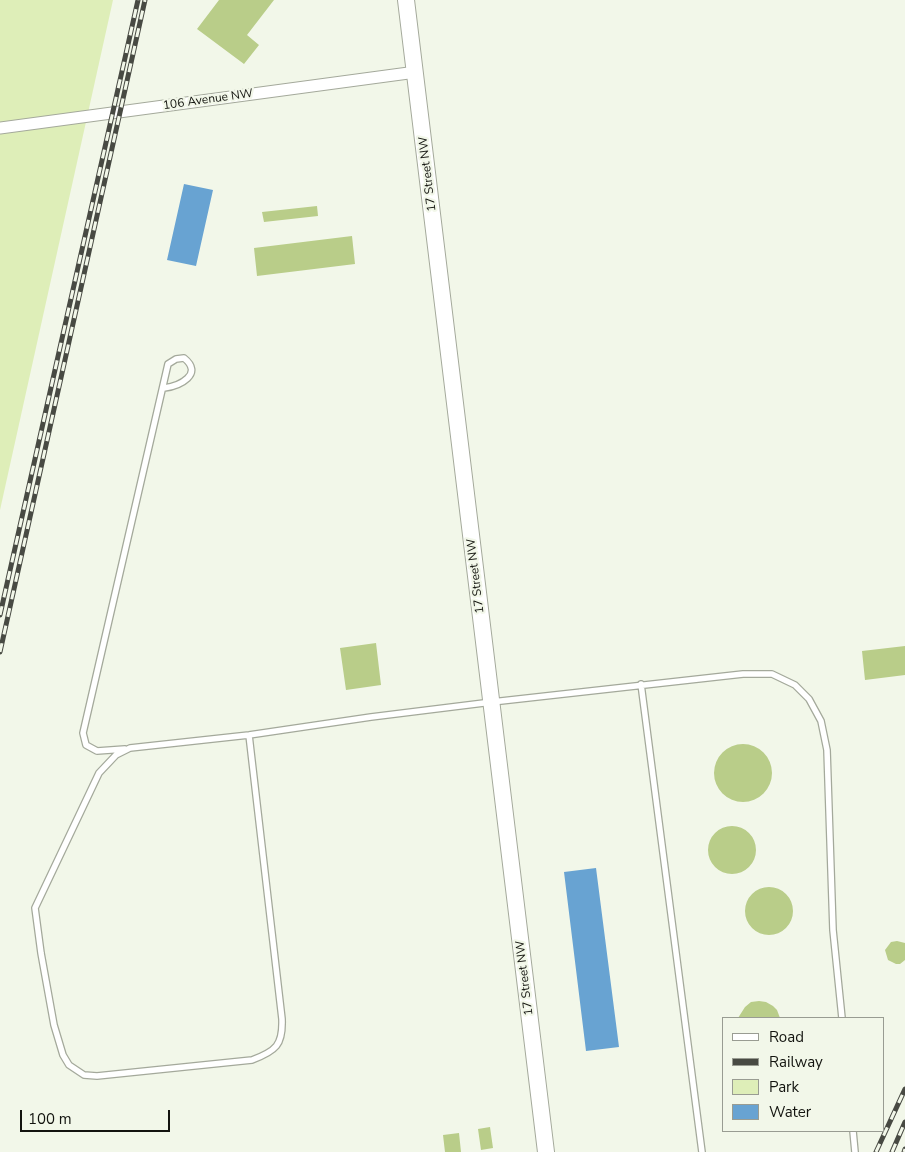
<!DOCTYPE html>
<html>
<head>
<meta charset="utf-8">
<style>
	body { margin:0 }
	#map { position:relative; width:905px; height:1152px; overflow:hidden; background:#f2f7e9; font-family:"Nunito Sans",sans-serif }
	canvas { display:block }
	.legend { position:absolute; left:722px; top:1017px; width:162px; height:115px; box-sizing:border-box; background:#f2f7e9; border:1px solid #999c92; margin:0; padding:6px 9px; list-style:none; font-size:15px; color:#13140f }
	.legend li { display:flex; align-items:center; gap:10px; height:25px }
	.legend b { width:25px; border:1px solid #999c92 }
	.scale { position:absolute; left:20px; top:1110px; width:150px; height:22px; box-sizing:border-box; border:2px solid #13140f; border-top:0; padding-left:6px; font-size:15px; line-height:18px; white-space:nowrap; color:#13140f; -webkit-text-stroke:4px #f2f7e9; paint-order:stroke }
</style>
</head>
<body>
<div id="map">
<canvas width="905" height="1152"></canvas>
<ul class="legend">
<li><b style="height:6px;background:#fff"></b>Road</li>
<li><b style="height:6px;background:#484a43"></b>Railway</li>
<li><b style="height:14px;background:#deeeb8"></b>Park</li>
<li><b style="height:14px;background:#68a3d2"></b>Water</li>
</ul>
<div class="scale">100 m</div>
</div>
<script>
const context = document.querySelector('canvas').getContext('2d');
context.lineJoin = 'round';
function fillPath(path, color) { context.fillStyle = color; context.fill(path, 'evenodd'); }
function trace(path, color, width, dash) { context.strokeStyle = color; context.lineWidth = width; context.lineCap = dash ? 'butt' : 'round'; context.setLineDash(dash || []); context.stroke(path); }
function write(font, color, halo, rows, align = 'center') {
  context.font = font + ' "Nunito Sans",sans-serif'; context.lineWidth = 4.5; context.setLineDash([]); context.textBaseline = 'middle'; context.strokeStyle = halo; context.fillStyle = color; for (const [text, x, y, turn = 0] of rows) {
    context.save(); context.translate(x, y); context.rotate((+turn || 0) * Math.PI / 180); context.textAlign = isNaN(turn) ? turn : align; if (halo) context.strokeText(text, 0, 0); context.fillText(text, 0, 0); context.restore();
  }
}
const green = new Path2D(`
	M0,0H113L0,510Z`);
const water = new Path2D(`
	M184,184L213,190L196,266L167,260Z
	M596,868L619,1047L586,1051L564,872Z`);
const building = new Path2D(`
	M219,0H274L247,35L259,45L244,64L197,29Z
	M317,206L318,216L264,222L262,212Z
	M352,236L355,264L257,276L254,248Z
	M376,643L381,685L346,690L340,648Z
	M905,646V675L865,680L862,651Z
	M714 773a29 29 0 1 1 58 0a29 29 0 1 1-58 0Z
	M708 850a24 24 0 1 1 48 0a24 24 0 1 1-48 0Z
	M745 911a24 24 0 1 1 48 0a24 24 0 1 1-48 0Z
	M897,941L905,943V960L900,964H896L888,960L885,950L891,942Z
	M759,1001L766,1002L773,1006L777,1010L780,1018H738L745,1007L751,1002Z
	M490,1127L493,1148L481,1150L478,1129Z
	M459,1133L461,1152H445L443,1135Z`);
const lane = new Path2D(`
	M641,684L702,1152
	M249,735L282,1019C283,1045 276,1051 252,1060L97,1076L84,1075L69,1065L63,1055L54,1025L41,953L35,908L99,773L116,755L130,748L249,735L371,717L492,702L743,674H772L795,685L809,699L821,721L827,750L833,930L842,1018
	M125,749L97,751L86,745L83,733L168,364L176,359L184,358C204,374 180,386 164,388
	M853,1131L855,1152`);
const street = new Path2D(`
	M0,128L416,72`);
const secondary = new Path2D(`
	M406,0L546,1152`);
const rail = new Path2D(`
	M0,615L138,0
	M0,652L145,0
	M876,1152L905,1089
	M892,1152L905,1122
	M904,1152L905,1149`);
const streetNames = [
	["106 Avenue NW",208,100,-8],
	["17 Street NW",428,174,-97],
	["17 Street NW",476,576,-97],
	["17 Street NW",525,978,-97]
];
fillPath(green, '#deeeb8');
fillPath(water, '#68a3d2');
fillPath(building, '#b9cd89');
trace(lane, '#a4a99b', 8);
trace(street, '#a4a99b', 13);
trace(secondary, '#a4a99b', 18);
trace(lane, '#fff', 5.5);
trace(street, '#fff', 11);
trace(secondary, '#fff', 16);
trace(rail, '#484a43', 5);
trace(rail, '#f2f7e9', 3, [9]);
write('12px', '#13140f', '#f2f7e9', streetNames);
</script>
</body>
</html>
